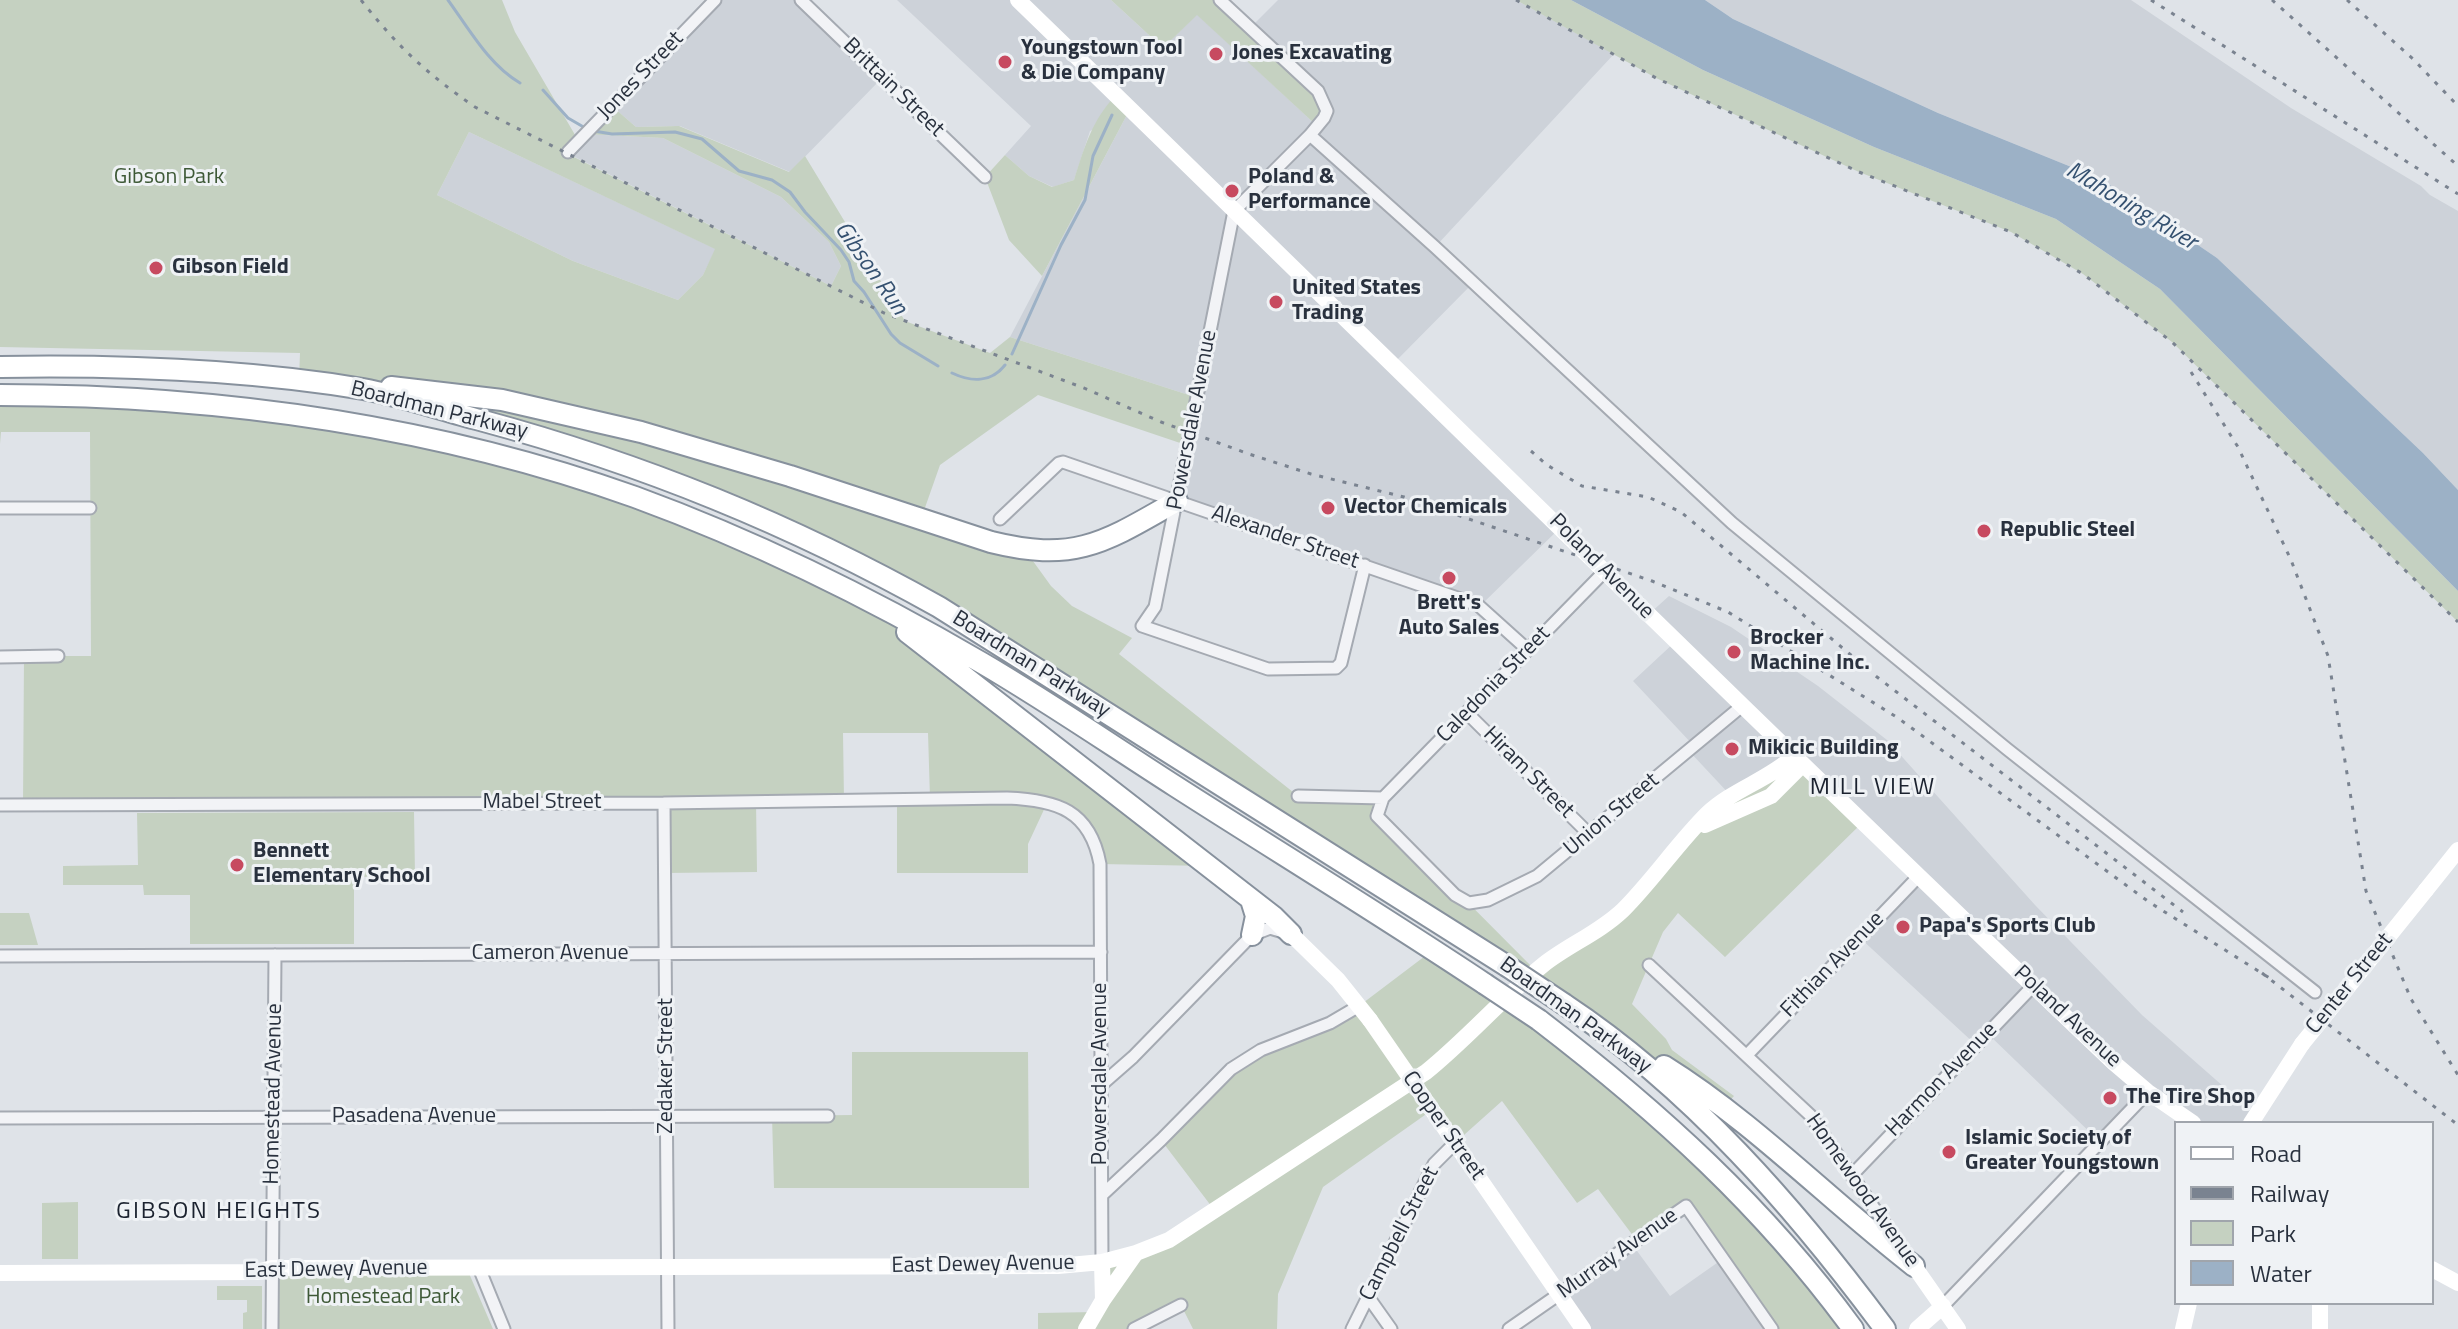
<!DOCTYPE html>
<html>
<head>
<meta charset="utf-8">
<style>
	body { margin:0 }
	#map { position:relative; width:2458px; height:1329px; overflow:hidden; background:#dfe3e8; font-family:"Titillium Web",sans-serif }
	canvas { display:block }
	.legend { position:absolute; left:2174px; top:1121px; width:260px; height:184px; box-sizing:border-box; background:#eff2f5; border:2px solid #a0a5ac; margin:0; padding:10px 14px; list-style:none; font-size:24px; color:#29313e }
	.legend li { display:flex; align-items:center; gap:16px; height:40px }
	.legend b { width:40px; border:2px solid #a0a5ac }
</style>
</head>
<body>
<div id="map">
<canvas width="2458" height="1329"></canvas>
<ul class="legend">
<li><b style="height:10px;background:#fff"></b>Road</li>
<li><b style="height:10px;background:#7a8390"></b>Railway</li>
<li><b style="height:22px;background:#c5d1c1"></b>Park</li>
<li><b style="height:22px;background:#9cb1c6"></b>Water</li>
</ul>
</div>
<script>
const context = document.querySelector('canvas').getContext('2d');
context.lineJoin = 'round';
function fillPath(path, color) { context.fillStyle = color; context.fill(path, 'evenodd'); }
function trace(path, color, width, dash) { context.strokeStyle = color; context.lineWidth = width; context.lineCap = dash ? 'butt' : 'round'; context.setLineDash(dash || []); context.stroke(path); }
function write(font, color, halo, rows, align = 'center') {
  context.font = font + ' "Titillium Web",sans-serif'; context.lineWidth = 6; context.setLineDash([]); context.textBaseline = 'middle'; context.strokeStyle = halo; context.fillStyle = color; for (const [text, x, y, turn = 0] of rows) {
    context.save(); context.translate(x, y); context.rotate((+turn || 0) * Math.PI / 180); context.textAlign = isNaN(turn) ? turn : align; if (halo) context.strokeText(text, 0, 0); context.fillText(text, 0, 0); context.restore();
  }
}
const built = new Path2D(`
	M715,0H801L882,78L790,172L680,126L636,127L612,106Z
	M897,0H1111L1163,48L1197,14L1317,126L1250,28L1278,0H1516L1614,54L1436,246L1473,283L1393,364L1561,527L1480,606L1177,501L1198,398L1010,337L1130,109L1090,131L1074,180L1053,187L1029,176L1005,155L1031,126Z
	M1705,0H2131L2291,108L2421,186L2430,195L2458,211V490L2423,453L2217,258L2101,179L1938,113L1733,19Z
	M469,132L716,249L703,275L678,300L573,261L437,195Z
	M584,134L663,138L781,197L829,242L841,266L831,286L567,153Z
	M1669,596L1731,627L1818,686L1887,740L2035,905L2142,1015L2256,1115L2251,1123H2193L2148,1092L2100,1142L1988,1034L1976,1045L1859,937L1918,877L1793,757L1732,797L1689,751L1694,746L1633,681L1676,641L1649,614Z
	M1632,1244L1670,1296L1724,1258L1772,1329H1583L1559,1295Z`);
const green = new Path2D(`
	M0,0H502L515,32L578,140L568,154L831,286L841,266L829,242L781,197L663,138L584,134L612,106L636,127L679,126L789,172L805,156L905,321L990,353L1010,337L1198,398L1189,446L1038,395L940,465L921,519L1025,550L1051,586L1072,606L1132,638L1119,654L1298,796L1383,798L1377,811L1536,971L1591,935L1678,847L1793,757L1862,823L1725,957L1678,913L1663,932L1632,1004L1666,1039L1672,1050L1734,1096L1722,1109L939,607L658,475L299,380L300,353L0,347ZM469,132L715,249L703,275L678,300L573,261L437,195Z
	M1111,0H1220L1325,103L1317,126L1197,15L1163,48Z
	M1516,0H1571L1703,70L1874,147L2056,219L2160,289L2458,591V622L2172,342L2083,274L2011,232L1859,172L1656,78Z
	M1116,95L1130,109L1042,276L1009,240L985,177L1005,155L1029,176L1052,187L1074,180C1084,148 1092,120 1116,95Z
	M81,395L354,423L674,512L902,629L1208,866L1100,864L1088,830L1048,801L1028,844V873H897V799L930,798L928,733H843L844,800L756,801L757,872L665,873L664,803L23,805L24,656H91L90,432H1L0,444V401Z
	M414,812L415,876L354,877V944H190V895H144L143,885H63V866L138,865L137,813Z
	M0,913H29L38,945H0Z
	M1433,950L1644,1103L1853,1329H1772L1686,1206L1637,1241L1598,1189L1577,1203L1502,1101L1455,1143L1432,1110L1323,1187L1278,1294L1277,1329H1193L1181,1305L1134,1329H1038V1313L1096,1312L1102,1262L1215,1211L1161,1140L1231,1069L1359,1006Z
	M852,1052H1028L1029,1188H774L772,1116L852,1115Z
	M78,1202V1259H42V1203Z
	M272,1268L468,1271L493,1329H272Z
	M217,1286H262V1329H243V1313L247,1312V1300H217Z`);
const water = new Path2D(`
	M1571,0H1705L1733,19L1938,113L2101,179L2217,258L2423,453L2458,490V591L2160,289L2056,219L1874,147L1703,70Z`);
const stream = new Path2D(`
	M448,0C469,29 489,65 520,83
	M543,90L568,118L587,129
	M594,131L612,134L675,132L702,139L739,171L772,180L790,192L805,212L841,250L849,262L854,281L864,292L891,334L900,343L938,366
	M1012,354L1061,245L1085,200L1093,156L1112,115
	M952,373C971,382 991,383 1005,365`);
const street = new Path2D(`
	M801,0L985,177
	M1220,0L1318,91L1327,111L1324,118L1310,135L1234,211L1155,607L1142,626L1268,669L1336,668L1341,663L1365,565
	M1310,135L1435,247L1732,523L2007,749L2315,992
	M568,152L715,0
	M0,508H90
	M1000,519L1059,463L1063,462L1478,605L1528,650
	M1605,571L1383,798L1377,816L1455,895L1469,903L1488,900L1537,876L1742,706
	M0,657L58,656
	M1467,713L1589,834
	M1298,796L1383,798
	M664,803L668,1329
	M0,805L664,803L1007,798C1057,800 1090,810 1100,864L1102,1262
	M0,956L1101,952
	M1649,965L1810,1115L1903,1250
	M1747,1055L1919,876
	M1101,1085L1133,1057L1252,935L1270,928L1283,932
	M0,1118L828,1116
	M1852,1175L2033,986
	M1102,1195L1161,1140L1231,1069L1261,1050L1330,1023L1359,1006
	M479,1268L504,1329
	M1369,1298L1391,1329
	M1943,1306L2148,1092
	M272,1329L275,955
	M1134,1329L1181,1305
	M1352,1329L1434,1164L1455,1143
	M1509,1329L1686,1206L1772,1329`);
const secondary = new Path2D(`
	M1018,0C1383,354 1745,712 2114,1063L2148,1092L2193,1123
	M1705,825L1771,796L1802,765
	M2426,890L2458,850
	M1291,934L1338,980L1370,1020
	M1437,1117L1583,1329
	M2251,1123L2302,1044
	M1914,1266L1958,1329
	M2432,1269L2458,1283
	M0,1273L258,1272L272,1268H288L1058,1266L1102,1262L1136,1253L1169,1240L1426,1072C1467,1039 1502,998 1543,965C1568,945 1599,933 1623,910C1653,880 1677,844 1707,814C1732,790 1768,780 1793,757
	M1103,1300L1136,1253
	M1086,1329L1103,1300L1102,1262
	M1917,1329L1943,1306
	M2183,1329L2189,1303
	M2320,1329V1303`);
const highway = new Path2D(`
	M0,367C121,365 243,369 363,389C402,396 441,410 480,420C643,464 791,524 939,607L1507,966
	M391,387L502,400L641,432L790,476L991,542C1076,563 1105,542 1177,501
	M0,395C216,395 430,424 635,497C755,541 871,598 982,663C1047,701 1111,745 1175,786C1278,852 1383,916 1485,984
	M907,632L1274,917L1291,934
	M1251,900L1256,916L1252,935
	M1564,1004C1691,1088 1795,1208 1885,1329
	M1539,1020C1659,1112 1764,1207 1853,1329
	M1664,1066C1754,1122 1830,1201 1914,1266`);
const rail = new Path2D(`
	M361,0C398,47 426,73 475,107L884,313L1084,388L1161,422L1249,454L1311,474L1404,497L1652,581L1728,612L1898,718L2149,902L2271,979
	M1516,0L1656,78L1859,172L2011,232L2083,274L2172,342L2458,622
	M2151,0L2458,194
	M2272,0L2458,166
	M2347,0L2413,59L2458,106
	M2191,372L2238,447L2291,560L2328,656L2366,891L2411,999L2458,1075
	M1531,451L1547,465L1582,486L1648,497L1681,512L1877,677L2183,912
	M2262,973L2458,1125`);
const secondaryBridge = new Path2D(`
	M1370,1020L1437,1117
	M2302,1044L2426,890`);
const highwayBridge = new Path2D(`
	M1507,966L1564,1004
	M1485,984L1539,1020`);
const markers = [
	[1216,54,8,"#c74a60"],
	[1005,62,8,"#c74a60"],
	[1232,191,8,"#c74a60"],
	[156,268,8,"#c74a60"],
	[1276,302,8,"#c74a60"],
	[1328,508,8,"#c74a60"],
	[1984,531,8,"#c74a60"],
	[1449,578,8,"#c74a60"],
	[1734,652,8,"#c74a60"],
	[1732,749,8,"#c74a60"],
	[237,865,8,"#c74a60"],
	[1903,927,8,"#c74a60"],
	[2110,1098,8,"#c74a60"],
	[1949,1152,8,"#c74a60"]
];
const poiNames = [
	["Youngstown Tool",1021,49],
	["& Die Company",1021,74],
	["Jones Excavating",1232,54],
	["Poland &",1248,178],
	["Performance",1248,203],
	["Gibson Field",172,268],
	["United States",1292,289],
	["Trading",1292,314],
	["Vector Chemicals",1344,508],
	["Republic Steel",2000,531],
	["Brett's",1449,604,"center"],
	["Auto Sales",1449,629,"center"],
	["Brocker",1750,639],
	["Machine Inc.",1750,664],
	["Mikicic Building",1748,749],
	["Bennett",253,852],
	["Elementary School",253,877],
	["Papa's Sports Club",1919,927],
	["The Tire Shop",2126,1098],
	["Islamic Society of",1965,1139],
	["Greater Youngstown",1965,1164]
];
const streetNames = [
	["Jones Street",641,76,-46],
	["Brittain Street",893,88,44],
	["Boardman Parkway",439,411,14],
	["Powersdale Avenue",1193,420,-79],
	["Alexander Street",1285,538,19],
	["Poland Avenue",1601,567,45],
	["Boardman Parkway",1031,665,32],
	["Caledonia Street",1494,685,-46],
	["Hiram Street",1528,773,45],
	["Mabel Street",542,803],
	["Union Street",1612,815,-40],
	["Cameron Avenue",550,954],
	["Fithian Avenue",1833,965,-46],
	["Center Street",2350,984,-51],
	["Boardman Parkway",1575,1016,36],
	["Poland Avenue",2067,1017,43],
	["Zedaker Street",667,1066,-90],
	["Powersdale Avenue",1101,1074,-90],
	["Harmon Avenue",1942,1080,-46],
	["Homestead Avenue",274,1094,-89],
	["Pasadena Avenue",414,1117],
	["Cooper Street",1443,1126,55],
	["Homewood Avenue",1862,1191,55],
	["Campbell Street",1400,1234,-63],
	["Murray Avenue",1618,1254,-35],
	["East Dewey Avenue",983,1265,-1],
	["East Dewey Avenue",336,1270,-1]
];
const parkNames = [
	["Gibson Park",169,178],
	["Homestead Park",383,1298]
];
const waterNames = [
	["Mahoning River",2131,207,31],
	["Gibson Run",870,269,55]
];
const neighbourhoodNames = [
	["MILL VIEW",1873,788],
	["GIBSON HEIGHTS",219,1212]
];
fillPath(built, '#cdd2d9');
fillPath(green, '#c5d1c1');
fillPath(water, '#9cb1c6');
trace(stream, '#9cb1c6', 3);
trace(street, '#a5aab2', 15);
trace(highway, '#87919d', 24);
trace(street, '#f2f3f6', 11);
trace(secondary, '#fff', 16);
trace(highway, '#fff', 20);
trace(rail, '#7a8390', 3, [4, 8]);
trace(highwayBridge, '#87919d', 24, []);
trace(secondaryBridge, '#fff', 16);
trace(highwayBridge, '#fff', 20);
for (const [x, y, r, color] of markers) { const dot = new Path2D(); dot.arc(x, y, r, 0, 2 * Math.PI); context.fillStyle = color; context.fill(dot); trace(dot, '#eff2f5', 3); }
write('bold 22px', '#29313e', '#eff2f5', poiNames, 'left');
write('22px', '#29313e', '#eff2f5', streetNames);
write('22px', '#3e5937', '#eff2f5', parkNames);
write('italic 24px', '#355170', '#eff2f5', waterNames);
context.letterSpacing = '2px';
write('24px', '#1b222f', '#eff2f5', neighbourhoodNames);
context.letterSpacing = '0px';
</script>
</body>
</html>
